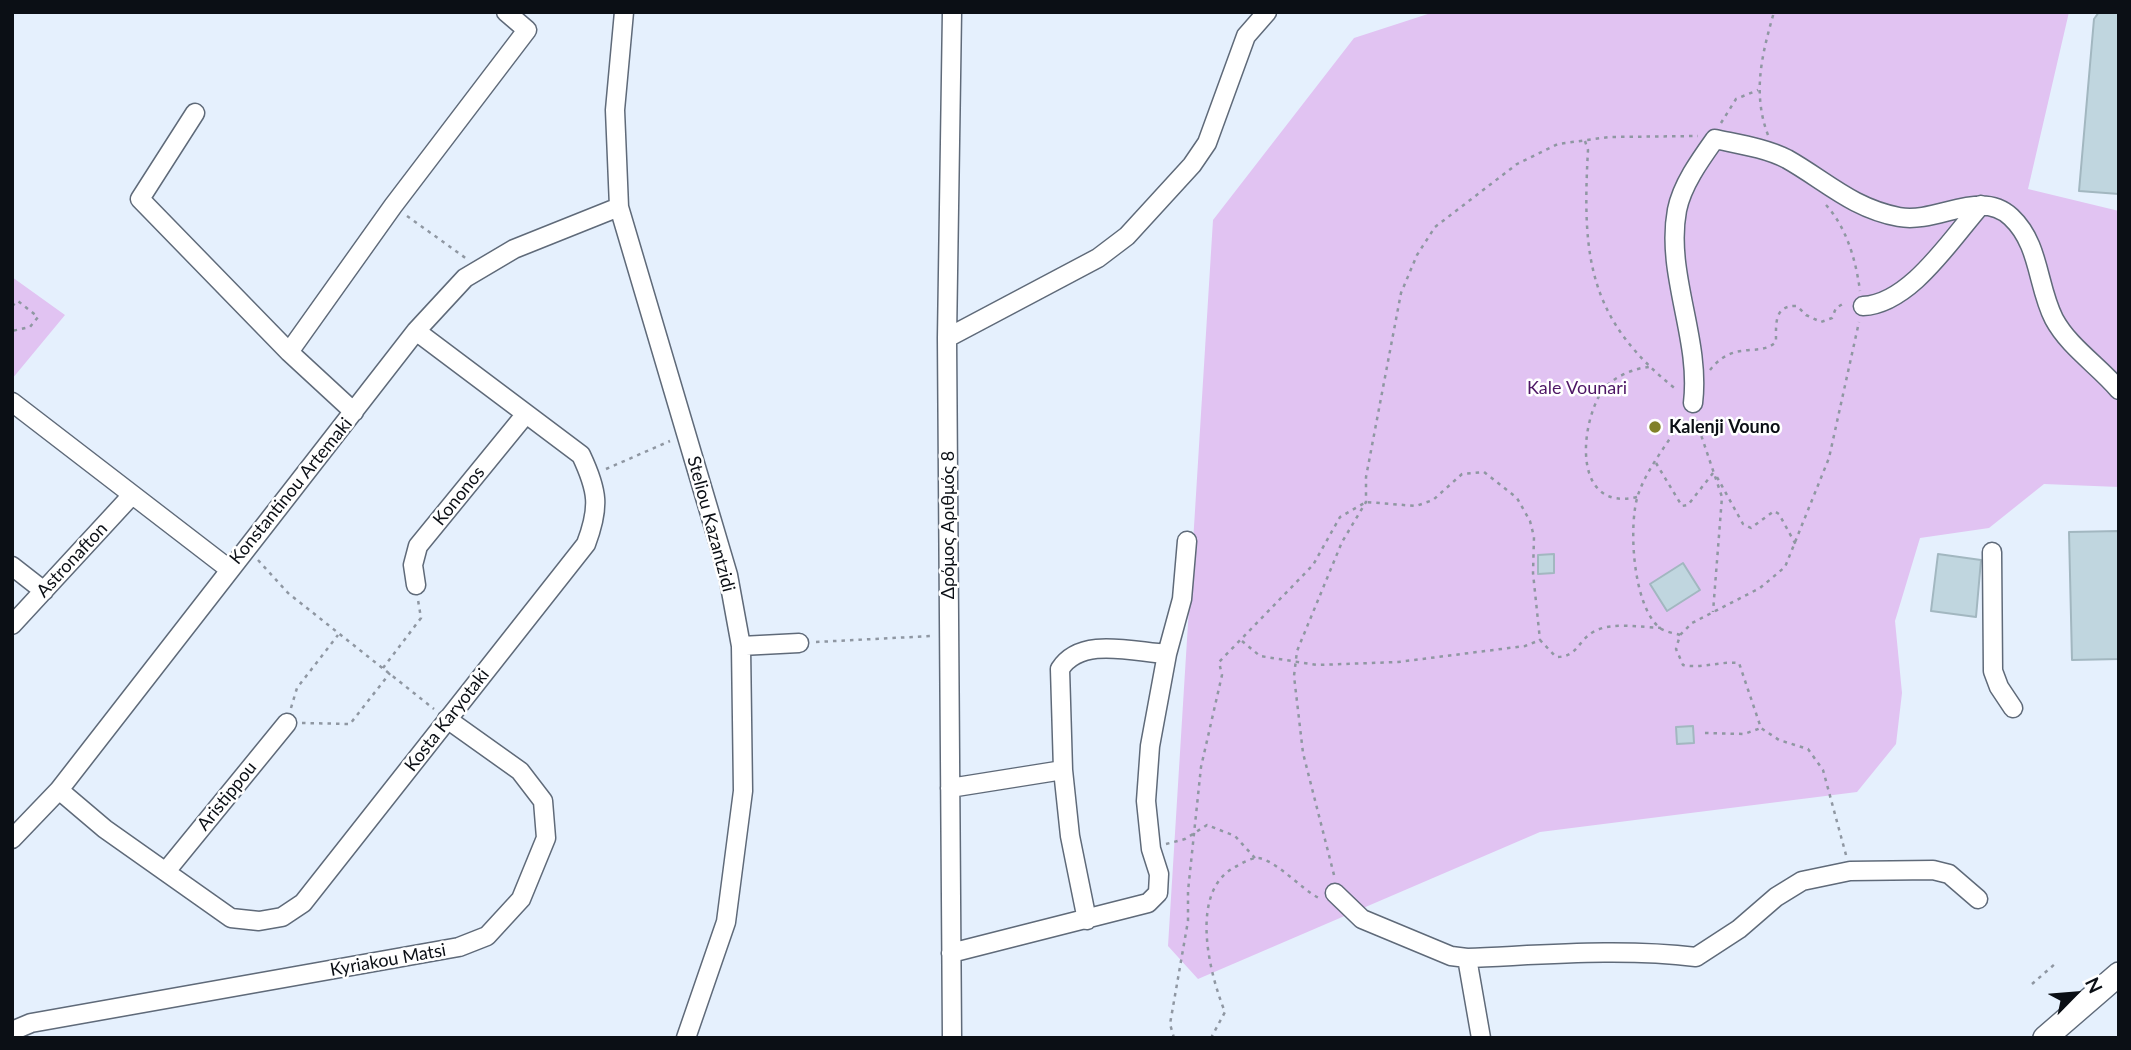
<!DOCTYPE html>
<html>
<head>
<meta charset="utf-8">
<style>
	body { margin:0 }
	#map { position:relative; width:2131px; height:1050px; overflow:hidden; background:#e5f0fd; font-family:Lato,sans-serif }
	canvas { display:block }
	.frame { position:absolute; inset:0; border:14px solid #0b0f15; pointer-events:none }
	.north { position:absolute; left:2040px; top:959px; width:70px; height:70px; -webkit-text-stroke:5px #fff; paint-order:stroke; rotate:65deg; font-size:19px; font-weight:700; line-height:28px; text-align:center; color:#0b0f15 }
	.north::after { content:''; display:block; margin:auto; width:24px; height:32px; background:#0b0f15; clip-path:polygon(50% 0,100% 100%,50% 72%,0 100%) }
</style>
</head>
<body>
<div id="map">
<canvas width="2131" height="1050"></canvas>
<div class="frame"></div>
<div class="north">N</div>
</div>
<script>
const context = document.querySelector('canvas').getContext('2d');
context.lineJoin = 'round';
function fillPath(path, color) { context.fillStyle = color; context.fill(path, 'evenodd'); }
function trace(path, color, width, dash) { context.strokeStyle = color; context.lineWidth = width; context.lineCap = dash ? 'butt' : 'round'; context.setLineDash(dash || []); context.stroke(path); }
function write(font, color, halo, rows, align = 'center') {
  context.font = font + ' Lato,sans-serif'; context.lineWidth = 5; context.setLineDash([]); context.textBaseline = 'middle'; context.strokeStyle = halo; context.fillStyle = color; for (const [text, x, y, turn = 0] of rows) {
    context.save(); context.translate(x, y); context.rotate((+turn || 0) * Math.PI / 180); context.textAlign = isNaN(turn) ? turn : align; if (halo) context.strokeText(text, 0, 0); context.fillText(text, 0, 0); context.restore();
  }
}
const green = new Path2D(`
	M1434,12H2069L2028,189L2119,211V487L2044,484L1989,528L1920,538L1895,621L1902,693L1896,744L1857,792L1540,832L1198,979L1168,946L1213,220L1354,38Z
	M12,277L65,315L12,379Z`);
const building = new Path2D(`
	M2099,12H2119V194L2079,191L2094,19Z
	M2119,531V659L2072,660L2069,532Z
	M1554,554V573L1538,574V555Z
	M1938,554L1981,560L1976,617L1931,611Z
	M1683,563L1700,590L1667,611L1650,584Z
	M1693,726L1694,743L1677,744L1676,727Z`);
const path = new Path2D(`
	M1721,123L1736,99L1758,90
	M1768,135C1752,93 1762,54 1774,12
	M1585,141L1588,150C1582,257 1588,320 1677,390
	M1826,205C1847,228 1856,261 1860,291
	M407,216L467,259
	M12,306L18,301L38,317L30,327L12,331
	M1710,370C1734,339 1759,358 1776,342C1776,323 1774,305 1797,306L1806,315L1821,322L1832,318L1836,308L1846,302
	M1696,420L1722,497L1713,612
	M1656,463L1682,506L1688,505L1713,473
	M606,469L670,441
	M1717,477L1743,524L1751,528L1774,511L1779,514L1796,545
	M1637,497C1573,512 1579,427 1602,391C1611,378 1634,368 1649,367
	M258,560L288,593L434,709
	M1680,635C1674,633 1665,632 1660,628C1633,607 1628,526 1638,495C1647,468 1669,442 1684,417
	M1242,641L1260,656L1317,665L1398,662L1525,646L1540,640L1556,657C1579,657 1577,640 1595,631C1612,622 1641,627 1661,628
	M816,642L932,636
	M383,668L421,618L418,600
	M291,708L297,688L338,635
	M302,723L350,724L390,673
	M1705,733L1744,734L1761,728
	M1166,844L1185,839L1207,825L1235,836L1255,858
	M1846,855L1823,770L1808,749L1779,740L1761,728L1739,663C1719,661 1702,669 1683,665L1676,649L1680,635L1692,623L1760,588L1785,567L1829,458L1859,322
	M1334,875L1303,753L1294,676L1297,651L1342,542L1366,502V477L1401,293L1417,255L1435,227L1517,164L1558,144L1609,137L1698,136
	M2032,984L2056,963
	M1174,1038L1170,1024L1188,921V891L1201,767L1222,675L1219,662L1313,565L1340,517L1366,502L1416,506L1433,500L1462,474L1484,472L1517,498L1530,521L1534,537L1533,573L1540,640
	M1211,1038L1225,1012C1209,973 1188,889 1237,866C1242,863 1251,858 1257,858C1274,858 1302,890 1319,898`);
const minor = new Path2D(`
	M624,12L615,110L619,207L728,575L741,646L743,791L726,922L686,1038
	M195,113L140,199L289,352L354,412
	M1863,306C1910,304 1951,239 1981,205
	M947,338L1098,258L1127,236L1192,165L1207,143L1246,36L1267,12
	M289,352L393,206L527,30L506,12
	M12,402L229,569
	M1693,403C1701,338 1665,274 1677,210C1682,185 1700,160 1715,139C1738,144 1766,148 1787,159C1826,181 1852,208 1899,217C1938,224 1980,188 2011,217C2040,244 2037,286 2054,319C2069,347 2099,366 2119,390
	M1992,552L1993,671L1999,687L2013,708
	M12,566L44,591
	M416,585L413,565L418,546L525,415
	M12,625L132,495
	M741,646L799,643
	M950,788L1063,770
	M59,790L105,829L231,918L259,921L282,917L303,903L586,544C600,507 598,491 581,455L416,331
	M12,839L59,790L416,331L465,278L514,249L619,207
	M167,870L287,723
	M1335,893L1362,919L1451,956L1467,958C1543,955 1620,948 1696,957L1739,929L1776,897L1802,881L1850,871L1933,870L1949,874L1978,899
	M1087,920L1070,836L1063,770L1060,669C1081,636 1133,652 1167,654
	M951,953L1148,903L1158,893L1159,874L1151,849L1146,801L1150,746L1167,654L1182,599L1187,541
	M1467,958L1481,1038
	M12,1031L31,1023L459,947L487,936L521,899L546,838L543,801L520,771L447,719
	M952,1038L947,338L952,12`);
const major = new Path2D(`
	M2045,1038L2119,974`);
const markers = [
	[1655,427,7,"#81812a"]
];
const parkNames = [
	["Kale Vounari",1577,388]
];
const poiNames = [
	["Kalenji Vouno",1669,427]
];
const streetNames = [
	["Konstantinou Artemaki",291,491,-51],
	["Kononos",459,496,-51],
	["Steliou Kazantzidi",711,524,75],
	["Δρόμος Αριθμός 8",948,525,-90],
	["Astronafton",72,560,-47],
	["Kosta Karyotaki",447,720,-52],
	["Aristippou",227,796,-51],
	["Kyriakou Matsi",388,960,-10]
];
fillPath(green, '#e1c3f2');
fillPath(building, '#c0d6df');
trace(building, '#a2b7c0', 2);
trace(minor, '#5f6a79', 21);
trace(major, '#5f6a79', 26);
trace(path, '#8f97a2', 2.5, [3.5, 5]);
trace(minor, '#fff', 18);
trace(major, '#fff', 23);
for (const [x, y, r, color] of markers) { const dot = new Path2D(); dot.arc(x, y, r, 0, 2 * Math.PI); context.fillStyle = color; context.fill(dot); trace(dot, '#fff', 2.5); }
write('18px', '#4d1665', '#fff', parkNames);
write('bold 18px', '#0b0f15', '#fff', poiNames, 'left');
write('18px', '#0b0f15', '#fff', streetNames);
</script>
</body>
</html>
